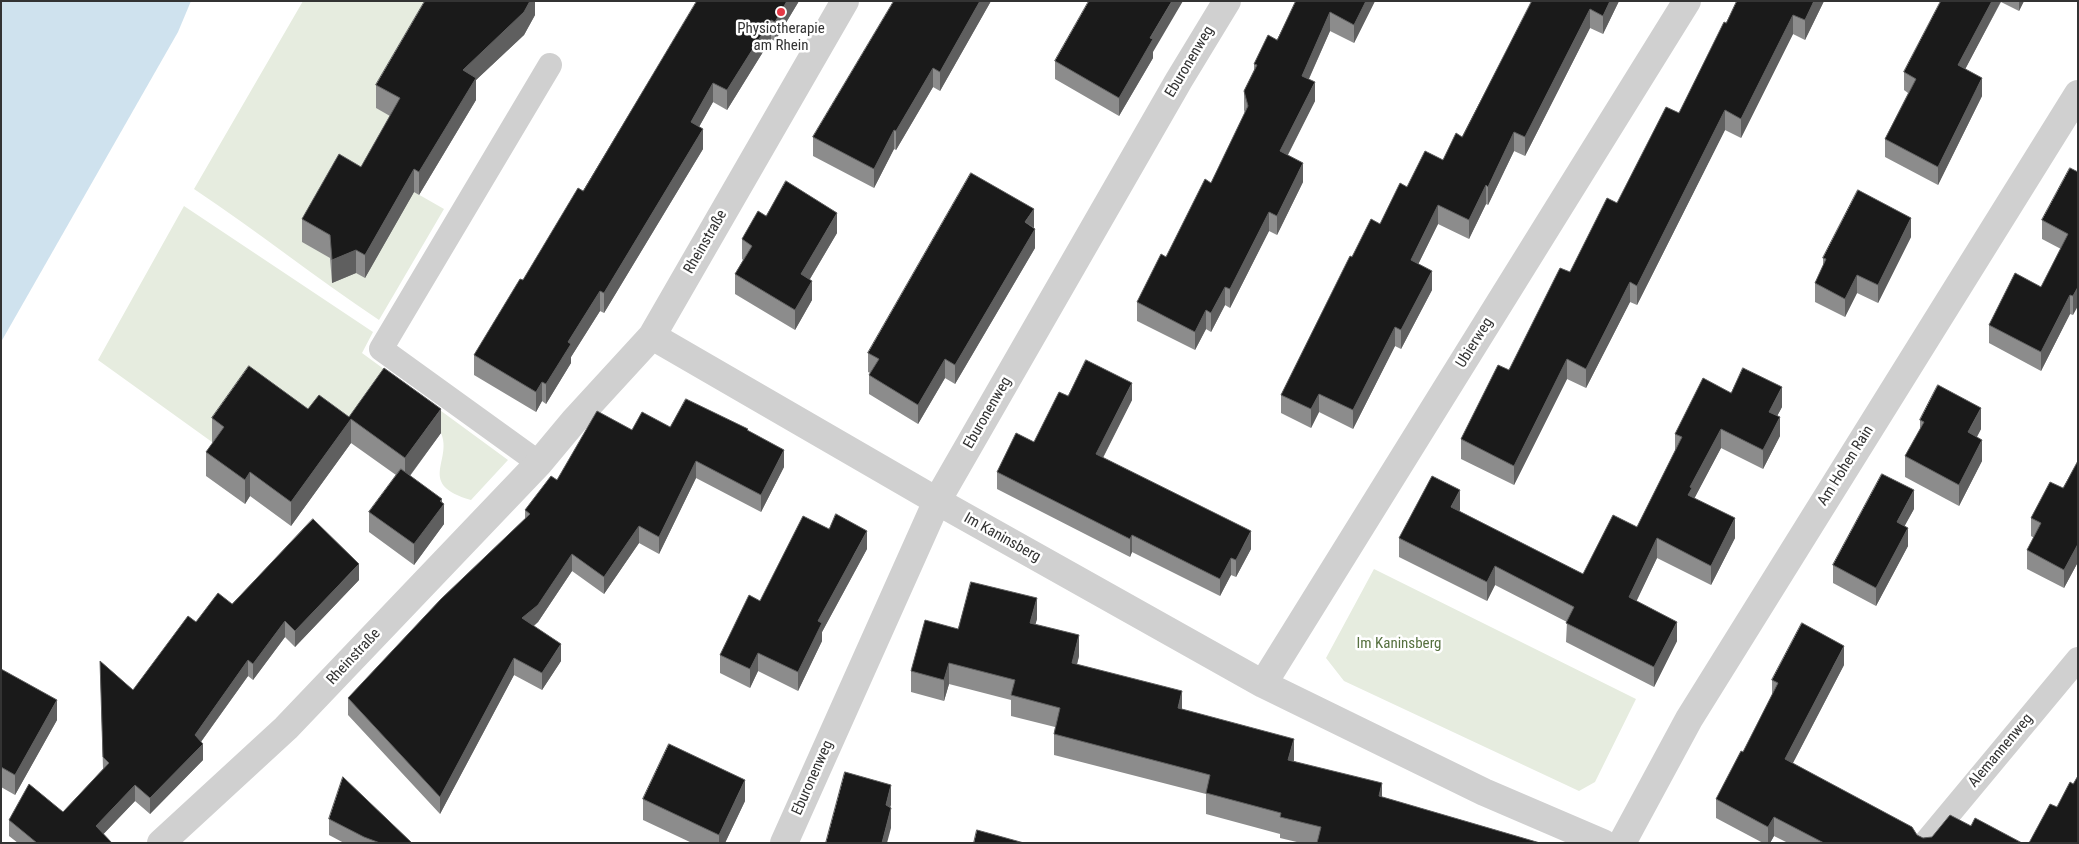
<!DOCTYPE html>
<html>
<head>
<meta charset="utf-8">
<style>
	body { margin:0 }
	#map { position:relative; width:2079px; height:844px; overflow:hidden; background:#fff; font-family:"Roboto Condensed",sans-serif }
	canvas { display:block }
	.frame { position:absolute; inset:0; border:2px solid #333; pointer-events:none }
</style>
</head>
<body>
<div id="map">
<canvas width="2079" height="844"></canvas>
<div class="frame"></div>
</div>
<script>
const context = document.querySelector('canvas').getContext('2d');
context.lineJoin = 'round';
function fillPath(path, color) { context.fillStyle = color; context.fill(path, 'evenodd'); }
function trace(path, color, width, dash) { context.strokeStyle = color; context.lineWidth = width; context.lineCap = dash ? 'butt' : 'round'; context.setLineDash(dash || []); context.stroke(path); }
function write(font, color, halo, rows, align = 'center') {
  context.font = font + ' "Roboto Condensed",sans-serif'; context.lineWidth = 5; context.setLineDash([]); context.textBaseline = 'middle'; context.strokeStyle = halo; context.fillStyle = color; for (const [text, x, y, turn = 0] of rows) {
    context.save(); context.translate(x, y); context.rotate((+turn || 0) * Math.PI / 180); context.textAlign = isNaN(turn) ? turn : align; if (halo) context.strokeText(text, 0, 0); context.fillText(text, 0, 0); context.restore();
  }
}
const green = new Path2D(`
	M303,1H437L376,107L400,121L402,185L444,209L379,320C316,278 257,231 194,189Z
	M184,206L373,332L362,353L508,460L471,500C416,484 453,461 441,433L384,392L351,443L249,391L212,442L98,360Z
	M1374,569L1636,699L1595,782L1579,791L1344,681L1326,658Z`);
const water = new Path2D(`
	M1,1H191L178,32L1,342Z`);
const lane = new Path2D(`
	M539,463L381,349L550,65
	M1925,843L2078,659`);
const street = new Path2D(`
	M652,336L937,501L1263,684L1484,792L1603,843
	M1263,684L1687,1
	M161,843L286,728L539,463L574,421L652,336L845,1
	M784,843L937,501L1179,80L1227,1
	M1622,843L1689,719L2078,94`);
const wall = new Path2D(`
	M535,1V15L524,35L476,80V100L419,195L414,192L365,278L356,273L332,283L330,258L302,242V219L361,167L390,116L376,108V85Z
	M697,1H799L775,41L771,39L727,110L713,102L699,127L703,149L604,313L600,311L571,357V363L546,404L542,401L536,412L474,375V355L523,280L583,191Z
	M894,1H991L940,91L933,87L896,150L894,149L874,188L813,156V137Z
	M1296,1H1375L1354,43L1330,31L1309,79L1315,101L1288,155L1303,182L1277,235L1269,231L1230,308L1225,305L1211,332L1206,329L1195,350L1137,321V302L1166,257L1211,183L1245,114L1244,110V91L1254,70V64L1277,40Z
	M1532,1H1619L1603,34L1590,28L1525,156L1514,151L1488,205L1486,204L1469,239L1438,224L1418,264L1432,290L1401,349L1395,346L1353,429L1319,412L1311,428L1281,413V395L1352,257L1380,224L1407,187L1443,160L1462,137Z
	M1824,1L1805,40L1793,34L1741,138L1725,130L1637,305L1630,302L1586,388L1567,379L1514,485L1461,459V439L1509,370L1570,272L1679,113L1726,23Z
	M1941,1H2024L2019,11L2001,2L1965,69L1982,96L1938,185L1885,157V139L1908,93L1904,90V72Z
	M1153,52V58L1119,116L1055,79V61Z
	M2078,172L2073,315L2070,314L2041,371L1989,343V325L2041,287L2061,249L2042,239V220Z
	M766,216L837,233L810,279L812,300L795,330L735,294V274L743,260L742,259V239Z
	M1033,228L1035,248L955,384L945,378L918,424L869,394V375L870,373L868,372V353Z
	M1911,237L1878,303L1857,293L1845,317L1815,302V283L1823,266V258Z
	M1731,393L1782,407L1777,416L1780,436L1763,469L1721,448L1694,498L1735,538L1711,585L1657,558L1636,601L1677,641L1654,687L1566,642L1567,622L1495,585L1487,601L1399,557V538L1460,510L1459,511L1583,574L1637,527L1675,451V434Z
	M1068,396L1132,400L1103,458L1251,549L1236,577L1231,575L1220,596L1132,552L1130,557L997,489V472L1034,442Z
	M308,409L441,433L410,476L442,502L444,524L414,565L369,532V512L396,475L351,443L291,526L250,496L245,504L206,476V452L213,443L212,442V418Z
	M1920,420L1981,429L1977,437L1982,461L1959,506L1905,477V456L1920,430Z
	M670,427L748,431L784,467L761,512L696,478L659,554L639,543L604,594L572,571L538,622L534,626L561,661L542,690L514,675L440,814L348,715V698L525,519V510L557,480L632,430Z
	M2078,461V562L2064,588L2027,569V550L2034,538L2031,536V518L2063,488Z
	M1914,509L1904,526L1908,546L1876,606L1833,583V565Z
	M867,549L822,632V641L798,691L758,671L750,688L720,673V655L760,601Z
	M359,580L295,647L285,637L253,680L248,676L201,742L203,760L150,814L135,801L103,834L112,843H18L9,836V820L63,812L103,769L100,661L133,690L196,622L232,604Z
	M1037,619L1035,624L1079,656L1077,664L1182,709L1294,760V761L1382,797L1540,843H1301L1280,838V834L1206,814V794L1054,755V734L1055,727L1011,716V700L949,684L944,701L911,692V671L958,629Z
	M1844,665L1793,763L1917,835L1923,838L1932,837L1971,826L2022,843H1788L1774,836L1770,843H1763L1716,818V799L1743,752L1772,695V680Z
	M1,669L57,720L15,795L1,787Z
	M643,799L745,801L725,843H692L643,820Z
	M329,819L412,843H344L329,835Z`);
const shadedWall = new Path2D(`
	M529,1H535V15L524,35L476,80V100L419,195V172L463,70Z
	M787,1H799L775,41V22Z
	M980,1H991L940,91V72Z
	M1172,1H1183L1153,52V58L1119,116V98L1150,38Z
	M1366,1H1375L1354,43V25Z
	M1610,1H1619L1603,34V16Z
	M1814,1H1824L1805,40V20Z
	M1992,1H2001L1958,83V65Z
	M2019,1H2024L2019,11Z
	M1590,9V28L1525,156V137Z
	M1330,12V31L1302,94V76Z
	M1793,15V34L1741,138V119Z
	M771,20V39L727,110V90Z
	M933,68V87L896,150V131Z
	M1982,78V96L1938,185V167Z
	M1315,82V101L1280,170V151Z
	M713,83V102L691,141V122Z
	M1725,110V130L1637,305V286Z
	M703,129V149L604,313V293Z
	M894,130V149L874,188V169Z
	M1514,132V151L1488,205V187Z
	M1303,163V182L1277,235V216Z
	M414,169V192L365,278V255Z
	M1486,185V204L1469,239V220Z
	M1438,205V224L1411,279V260Z
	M1034,209V228L1025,222Z
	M1269,212V231L1230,308V289Z
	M837,213V233L801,294V274Z
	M1911,218V237L1878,303V285Z
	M1035,229V248L955,384V365Z
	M356,250V273L332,283V260Z
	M1432,271V290L1401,349V330Z
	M1857,275V293L1845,317V299Z
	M812,281V300L795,330V310Z
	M1630,282V302L1586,388V369Z
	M1225,287V305L1211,332V313Z
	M2078,287V306L2073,315V296Z
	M600,291V311L571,357V363L546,404V384L568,342Z
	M2070,295V314L2041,371V352Z
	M1206,310V329L1195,350V332Z
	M1395,327V346L1353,429V410Z
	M945,359V378L918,424V405Z
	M1567,359V379L1514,485V466Z
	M542,382V401L536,412V392Z
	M1132,383V400L1096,471V454Z
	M1782,387V407L1769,431V412Z
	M1319,394V412L1311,428V409Z
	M1981,408V429L1968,453V432Z
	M441,409V433L405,482V458Z
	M1780,417V436L1763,469V450Z
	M351,419V443L291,526V502Z
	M1721,429V448L1692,503L1688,495L1690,487Z
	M1982,440V461L1959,506V485Z
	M784,450V467L761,512V495Z
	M696,461V478L659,554V537Z
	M250,472V496L245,504V480Z
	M1460,490V510L1451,526V507Z
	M1914,490V509L1897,540V522Z
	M442,499V507L444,504V524L414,565V544Z
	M1735,518V538L1711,585V566Z
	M639,526V543L604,594V577Z
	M1908,528V546L1876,606V588Z
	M867,531V549L822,632V641L798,691V672L818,621Z
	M1251,531V549L1236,577V560Z
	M1132,535V552L1130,557V539Z
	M1657,538V558L1629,617V597Z
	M2078,544V562L2064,588V570Z
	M572,554V571L538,622L522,635V618Z
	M1231,558V575L1220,596V579Z
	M359,564V580L295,647V631Z
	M1495,566V585L1487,601V582Z
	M1037,598V619L1030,644V623Z
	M285,621V637L253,680V664Z
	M1677,622V641L1654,687V667Z
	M1079,635V656L1072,684V663Z
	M561,644V661L542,690V673Z
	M1844,646V665L1785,778V759Z
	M758,653V671L750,688V669Z
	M514,658V675L440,814V797Z
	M248,660V676L195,750V735Z
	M949,663V684L944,701V680Z
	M1182,691V712L1178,708Z
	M57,700V720L15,795V775Z
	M1294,739V760L1288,781V760Z
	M203,744V760L150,814V798Z
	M745,780V801L725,843H719V835Z
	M1382,783V804L1379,796Z
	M135,785V801L96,842V826Z
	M891,785V805L886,826V805Z
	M891,808V828L887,843H882Z
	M1774,817V836L1770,843H1768V827Z`);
const building = new Path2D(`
	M425,1H530L524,12L463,70L476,78L419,172L414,169L365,255L356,250L332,260L330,235L302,219L339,154L361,167L400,98L376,85Z
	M697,1H787L775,22L771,20L727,90L713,83L691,122L703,129L604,293L600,291L568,342L571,344L546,384L542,382L536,392L474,355L520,279L523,280L578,188L583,191Z
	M894,1H980L940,72L933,68L896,131L894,130L874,169L813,137Z
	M1089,1H1172L1150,38L1153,39L1119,98L1055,61Z
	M1296,1H1366L1354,25L1330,12L1302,76L1315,82L1280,151L1303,163L1277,216L1269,212L1230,289L1225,287L1211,313L1206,310L1195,332L1137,302L1161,254L1166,257L1205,179L1211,183L1248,106L1244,91L1257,65L1254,64L1268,35L1277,40Z
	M1532,1H1610L1603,16L1590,9L1525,137L1514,132L1488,187L1486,185L1469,220L1438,205L1411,260L1432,271L1401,330L1395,327L1353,410L1319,394L1311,409L1281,395L1350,256L1352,257L1371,219L1380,224L1400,183L1407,187L1425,151L1443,160L1456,133L1462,137Z
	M1737,1H1814L1805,20L1793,15L1741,119L1725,110L1637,286L1630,282L1586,369L1567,359L1514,466L1461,439L1498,365L1509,370L1560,268L1570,272L1607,198L1617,203L1666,107L1679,113L1724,22L1726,23Z
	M1941,1H1992L1958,65L1982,78L1938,167L1885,139L1916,79L1904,72Z
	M2070,168L2078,172V287L2073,296L2070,295L2041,352L1989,325L2015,273L2041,287L2068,234L2042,220Z
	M971,173L1034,209L1025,222L1035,229L955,365L945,359L918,405L869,375L879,359L868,353Z
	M786,181L837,213L801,274L812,281L795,310L735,274L752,246L742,239L758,211L766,216Z
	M1858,190L1911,218L1878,285L1857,275L1845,299L1815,283L1826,259L1823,258Z
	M1086,360L1132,383L1096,454L1251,531L1236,560L1231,558L1220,579L1132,535L1130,539L997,472L1016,433L1034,442L1059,392L1068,396Z
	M249,366L308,409L319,395L349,417L384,368L441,409L405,458L351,419L291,502L250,472L245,480L206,452L224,427L212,418Z
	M1743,368L1782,387L1769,412L1780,417L1763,450L1721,429L1690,487L1692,488L1688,495L1735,518L1711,566L1657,538L1629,597L1677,622L1654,667L1566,623L1574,607L1495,566L1487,582L1399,538L1432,476L1460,490L1451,507L1583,574L1613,515L1637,527L1682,437L1675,434L1703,378L1731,393Z
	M1938,385L1981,408L1968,432L1982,440L1959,485L1905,456L1924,422L1920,420Z
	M686,399L748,429L747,430L784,450L761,495L696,461L659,537L639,526L604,577L572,554L538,605L522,618L561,644L542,673L514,658L440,797L348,698L441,599L530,514L525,510L551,476L557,480L597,411L632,430L642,412L670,427Z
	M2078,461V544L2064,570L2027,550L2041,523L2031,518L2050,482L2063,488Z
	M401,469L442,499L440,501L444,504L414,544L369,512Z
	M1882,474L1914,490L1897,522L1908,528L1876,588L1833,565Z
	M836,514L867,531L818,621L822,623L798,672L758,653L750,669L720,655L749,595L760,601L803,516L829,529Z
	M313,519L359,564L295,631L285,621L253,664L248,660L195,735L203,744L150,798L135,785L96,826L112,843H37L9,820L29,784L63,812L109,763L103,757L100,661L133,690L188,616L196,622L218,593L232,604Z
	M971,582L1037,598L1030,623L1079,635L1072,663L1182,691L1178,708L1294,739L1288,760L1382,783L1379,796L1540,843H1317L1321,827L1280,817L1281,813L1206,793L1210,775L1054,734L1060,708L1011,695L1015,680L949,663L944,680L911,671L925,620L958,629Z
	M1802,623L1844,646L1785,759L1912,827L1917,835L1923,838L1932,837L1950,815L1971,826L1975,818L2022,843H1824L1774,817L1768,827L1716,799L1741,751L1743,752L1778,683L1772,680Z
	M1,669L57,700L15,775L1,767Z
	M669,744L745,780L719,835L643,799Z
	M845,772L891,785L886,805L891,808L882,843H826Z
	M2078,776V843H2029L2050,804L2057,807L2070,782L2073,784Z
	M343,777L412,843H380L364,837L329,819Z
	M977,830L1024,843H974Z`);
const markers = [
	[781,12,5,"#e63946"]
];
const poiNames = [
	["Physiotherapie",781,29],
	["am Rhein",781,46]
];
const streetNames = [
	["Eburonenweg",1190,62,-59],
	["Rheinstraße",706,242,-60],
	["Ubierweg",1475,343,-58],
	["Eburonenweg",988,413,-60],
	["Am Hohen Rain",1846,466,-58],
	["Im Kaninsberg",1002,538,29],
	["Rheinstraße",354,657,-47],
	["Alemannenweg",2001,751,-50],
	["Eburonenweg",813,778,-66]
];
const parkNames = [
	["Im Kaninsberg",1399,644]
];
fillPath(green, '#e6ecdf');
fillPath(water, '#cfe2ee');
trace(lane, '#d0d0d0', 24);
trace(street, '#d0d0d0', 28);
fillPath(wall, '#8c8c8c');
fillPath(shadedWall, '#5f5f5f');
fillPath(building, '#1a1a1a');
trace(building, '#5f5f5f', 1);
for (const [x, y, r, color] of markers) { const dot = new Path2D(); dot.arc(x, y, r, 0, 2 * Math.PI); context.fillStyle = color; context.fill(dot); trace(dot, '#fff', 2); }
write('15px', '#333', '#fff', poiNames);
write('15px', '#333', '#fff', streetNames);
write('15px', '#56703f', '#fff', parkNames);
</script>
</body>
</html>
